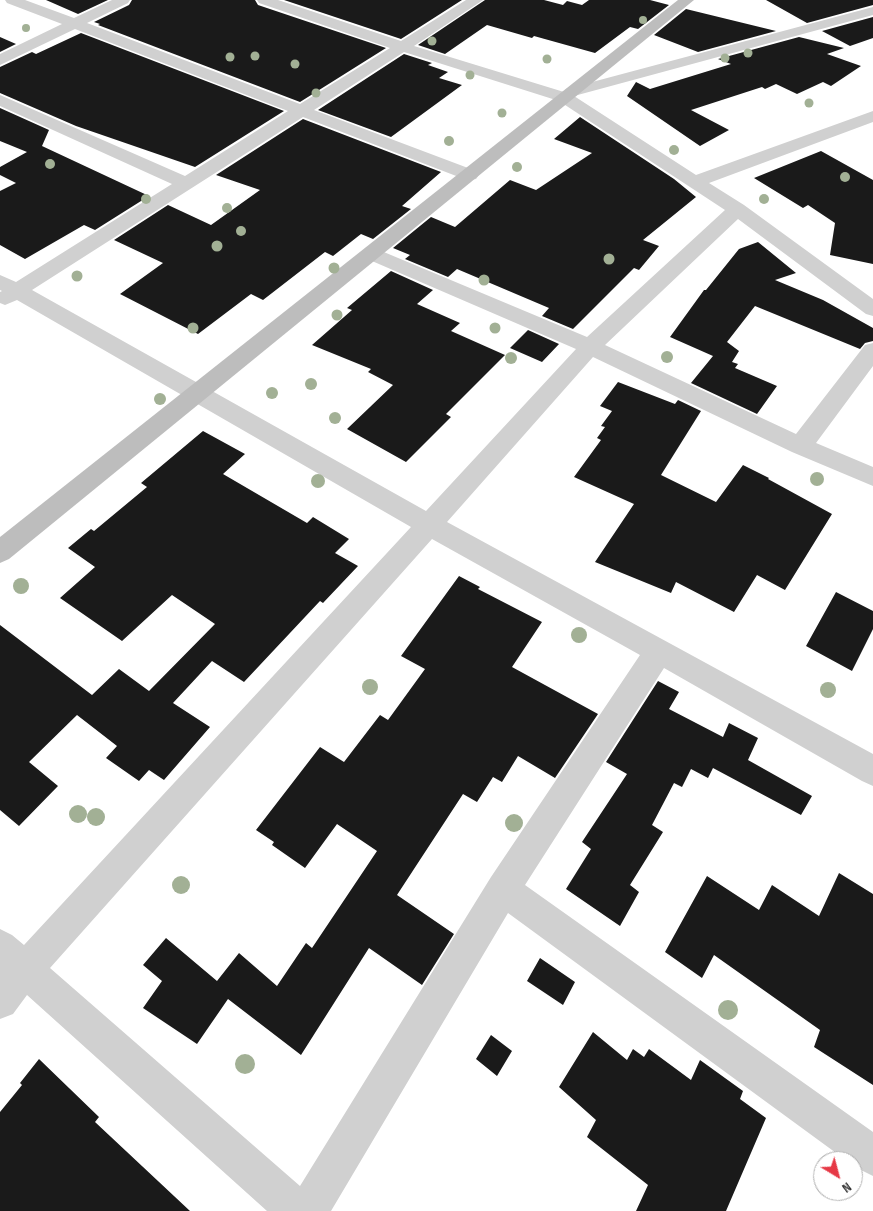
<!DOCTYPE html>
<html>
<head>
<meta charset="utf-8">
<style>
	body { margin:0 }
	#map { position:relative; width:873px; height:1211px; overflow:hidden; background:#fff; font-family:"Sofia Sans Condensed",sans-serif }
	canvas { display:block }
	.north { position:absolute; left:813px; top:1151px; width:50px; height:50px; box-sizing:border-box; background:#fff; border:1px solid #adadad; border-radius:50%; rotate:143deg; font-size:14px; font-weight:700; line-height:20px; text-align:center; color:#333 }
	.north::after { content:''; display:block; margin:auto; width:18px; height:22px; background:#e63946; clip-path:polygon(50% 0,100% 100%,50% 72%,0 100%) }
</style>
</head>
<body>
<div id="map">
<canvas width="873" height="1211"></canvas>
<div class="north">N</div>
</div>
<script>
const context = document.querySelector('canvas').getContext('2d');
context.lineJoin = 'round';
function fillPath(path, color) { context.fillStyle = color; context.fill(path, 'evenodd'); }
const building = new Path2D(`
	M46,0H108L78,14Z
	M132,0H255L258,5L386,48L300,102L98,25L100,24L94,22L129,5Z
	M284,0H462L401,39Z
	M485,0H544L563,5L567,1L582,5L589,0H650L669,5L638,29L630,27L595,53L534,36L532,38L487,25L445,54L418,45Z
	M766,0H873V5L807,23Z
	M686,9L776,31L698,52L654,35Z
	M873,17V38L850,46L822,31Z
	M81,33L284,111L195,167L76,126L0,93V67L32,52L36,54Z
	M0,37L16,44L0,52Z
	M799,37L844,48L827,54L861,66L831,86L823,82L797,94L776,84L765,89L762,87L691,110L729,130L700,146L627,96L636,82L650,89L731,64L718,59Z
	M404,54L432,63L428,65L448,72L439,78L462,85L391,137L318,110Z
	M0,108L49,130L42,146L149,196L95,230L84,225L25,259L0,245V191L16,183L0,175V167L27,152L0,141Z
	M580,117L674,179L696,197L643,240L659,246L639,270L634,268L573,329L542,316L549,308L457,269L448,277L405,259L410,255L393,248L431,217L455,227L510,180L536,190L592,153L554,139Z
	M303,119L441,172L402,206L411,209L373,239L361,234L333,256L325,252L263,300L251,294L198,334L120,294L163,263L114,240L168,205L211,225L260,190L216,175Z
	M821,151L873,180V264L830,255L835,223L808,205L803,208L754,178Z
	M758,242L796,273L775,280L823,300L873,328V341L865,343L860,349L755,306L727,342L739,351L732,362L738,364L735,368L777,386L757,414L691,383L713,356L670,337L704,290H706L739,249Z
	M391,271L433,290L417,304L460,323L451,331L505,355L446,414L451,417L406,462L347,429L393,385L368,372L371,369L312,345L352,310L347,308Z
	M528,330L559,344L542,362L510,348Z
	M618,382L675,404L678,400L701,411L661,475L716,502L743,465L769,478L768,479L832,514L785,590L757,575L734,612L676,582L671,593L595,562L634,504L574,477L601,440L597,438L605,427L601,426L612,411L600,406Z
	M203,431L245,454L223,474L307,523L313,517L349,539L335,553L358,566L323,603L320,601L244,682L212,661L173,703L210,727L164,780L149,770L139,781L106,758L117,746L77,715L29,762L58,786L19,826L0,810V625L92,695L119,669L149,691L215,624L172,595L122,641L60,598L95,567L68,548L91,529L94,531L147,487L141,483Z
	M459,576L480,587L478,589L542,622L512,667L598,714L555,778L518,756L502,782L493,777L477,802L463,794L397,895L454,934L422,985L369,948L301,1055L228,999L197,1044L143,1008L162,981L143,965L166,938L217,981L239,953L277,986L306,943L312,948L377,851L337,824L305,868L272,845L274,842L256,830L320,747L344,762L380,715L388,720L425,669L401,656Z
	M836,592L873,611V629L852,671L806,646Z
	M658,681L679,692L669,709L723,737L729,723L758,738L748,760L812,796L801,815L713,768L708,778L691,769L682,787L674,783L652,825L663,832L630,885L639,892L620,926L566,889L591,849L582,842L627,774L606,762Z
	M839,873L873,894V1085L814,1047L820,1030L714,955L702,978L665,952L707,876L759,910L772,885L819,916Z
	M540,958L575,982L563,1005L527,981Z
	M593,1032L627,1060L633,1049L644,1057L649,1049L691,1080L700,1060L743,1091L740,1099L766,1118L726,1211H636L648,1185L587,1137L596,1120L559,1087Z
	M491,1035L512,1051L497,1076L476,1059Z
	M39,1059L99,1117L95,1122L190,1211H0V1112L22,1085L20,1083Z`);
const street = new Path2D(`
	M5,0H25L74,18L112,0H130L128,3L87,23L300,104L390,48L259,3L257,0H278L401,41L466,0H483L414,46L564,92L566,89L873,7V15L574,96L696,175L873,111V122L709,183L744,205L873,299V316L866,314L738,219L605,345L796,434L865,345L873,343V366L816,443L873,467V486L792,452L593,357L447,522L873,754V786L862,781L664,668L525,885L873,1132V1176L853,1166V1161H847L508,913L331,1211H267L27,995L13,1014L0,1019V929L12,935L24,945L411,527L17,300L5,305L0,303V292L2,291L0,290V275L16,282L172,184L0,106V95L185,176L288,111L75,29L0,65V54L62,24L7,3ZM404,52L559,101L725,210L587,337L379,250L372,248L365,250L362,254L365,258L576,349L426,511L32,290L303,117L464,179L470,180L476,179L479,175L476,171L314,110ZM432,539L640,655L491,877L300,1186L50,968Z`);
const secondary = new Path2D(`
	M678,0H694L9,559L0,563V537Z`);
const trees = [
	[643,20,4],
	[26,28,4],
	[432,41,4.5],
	[748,53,4.5],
	[255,56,4.5],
	[230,57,4.5],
	[725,58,4.5],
	[547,59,4.5],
	[295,64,4.5],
	[470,75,4.5],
	[316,93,4.5],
	[809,103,4.5],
	[502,113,4.5],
	[449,141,5],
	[674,150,5],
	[50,164,5],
	[517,167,5],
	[845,177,5],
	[146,199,5],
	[764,199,5],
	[227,208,5],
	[241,231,5],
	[217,246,5.5],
	[609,259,5.5],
	[334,268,5.5],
	[77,276,5.5],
	[484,280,5.5],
	[337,315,5.5],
	[193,328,5.5],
	[495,328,5.5],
	[667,357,6],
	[511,358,6],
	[311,384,6],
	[272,393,6],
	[160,399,6],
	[335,418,6],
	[817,479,7],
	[318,481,7],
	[21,586,8],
	[579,635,8],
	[370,687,8],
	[828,690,8],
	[78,814,9],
	[96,817,9],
	[514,823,9],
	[181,885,9],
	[728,1010,10],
	[245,1064,10]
];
fillPath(building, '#1a1a1a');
fillPath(street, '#d0d0d0');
fillPath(secondary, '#bdbdbd');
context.fillStyle = '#a2b095';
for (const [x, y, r] of trees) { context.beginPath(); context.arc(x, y, r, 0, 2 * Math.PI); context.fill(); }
</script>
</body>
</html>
